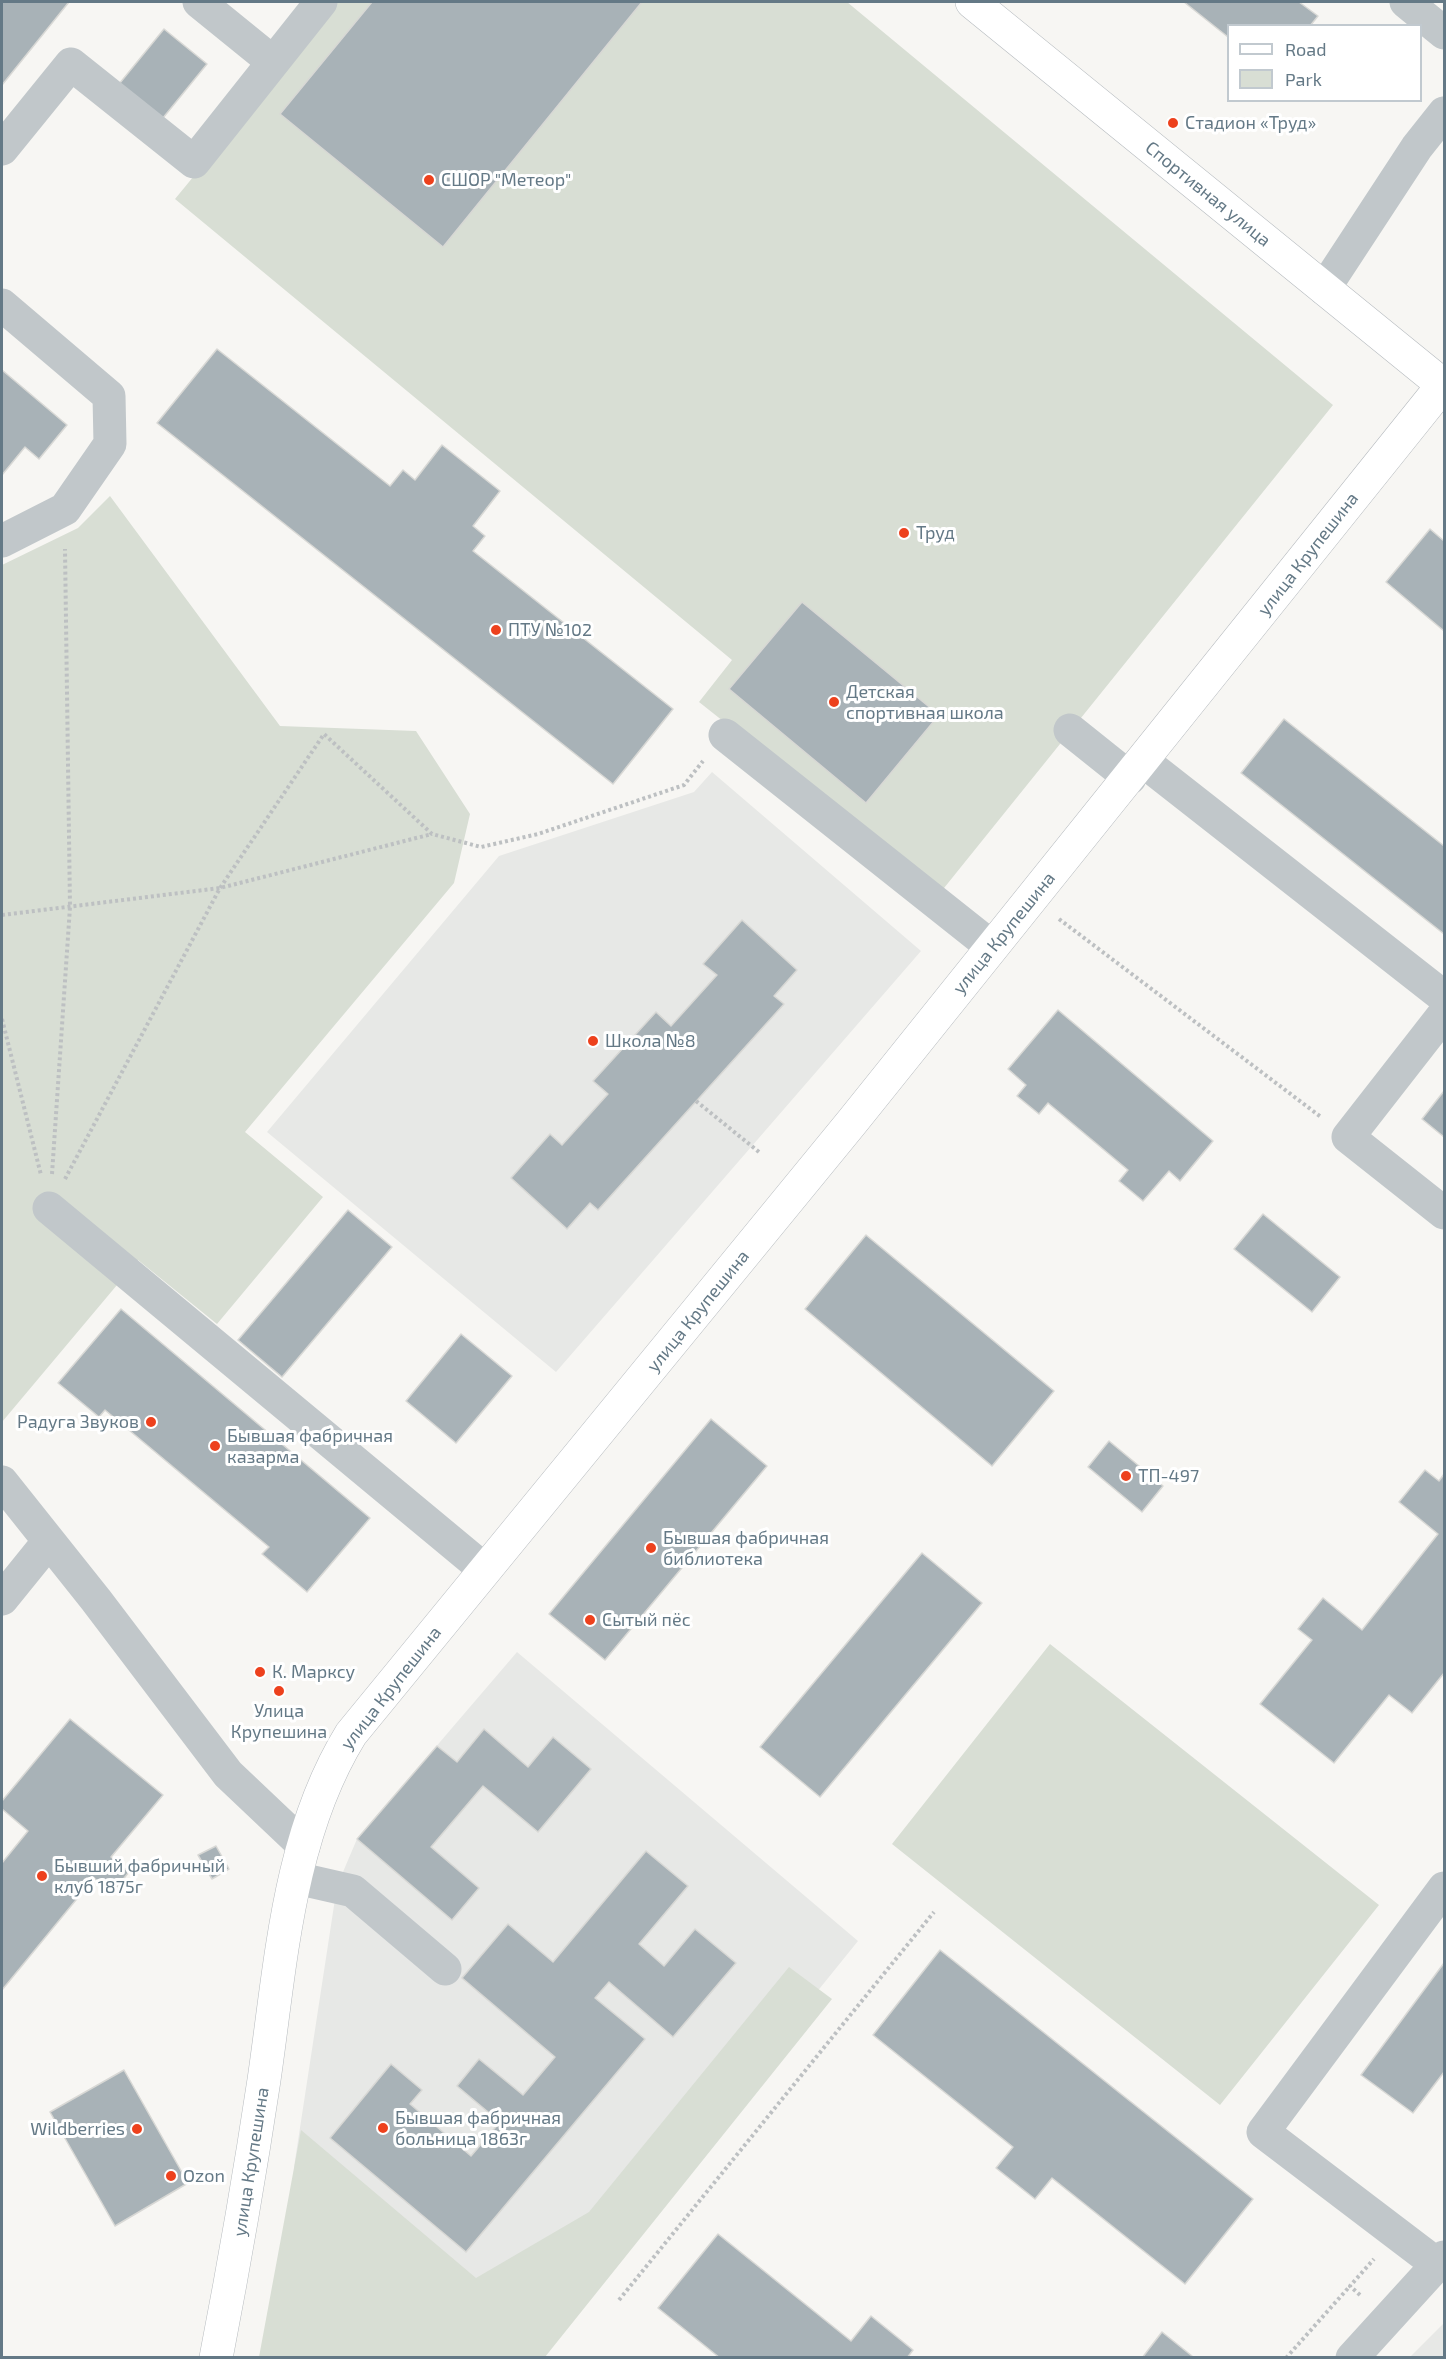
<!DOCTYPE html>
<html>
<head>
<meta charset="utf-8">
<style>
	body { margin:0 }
	#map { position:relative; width:1446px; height:2359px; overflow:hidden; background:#f7f6f3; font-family:"Exo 2",sans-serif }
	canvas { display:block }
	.frame { position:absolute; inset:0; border:3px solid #647986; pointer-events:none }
	.legend { position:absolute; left:1227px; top:24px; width:195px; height:78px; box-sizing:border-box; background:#fff; border:2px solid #c1c9cf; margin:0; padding:8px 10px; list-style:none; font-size:18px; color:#647986 }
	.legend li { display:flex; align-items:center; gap:12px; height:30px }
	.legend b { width:30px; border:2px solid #c1c9cf }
</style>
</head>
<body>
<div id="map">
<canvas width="1446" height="2359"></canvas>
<div class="frame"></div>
<ul class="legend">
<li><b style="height:8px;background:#fff"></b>Road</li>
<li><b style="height:16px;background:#d8ded4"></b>Park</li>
</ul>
</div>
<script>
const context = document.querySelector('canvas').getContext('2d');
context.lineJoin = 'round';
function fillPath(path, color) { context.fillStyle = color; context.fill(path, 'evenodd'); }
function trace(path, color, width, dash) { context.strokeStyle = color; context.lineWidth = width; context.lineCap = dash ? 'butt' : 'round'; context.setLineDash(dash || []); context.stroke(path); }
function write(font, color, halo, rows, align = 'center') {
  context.font = font + ' "Exo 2",sans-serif'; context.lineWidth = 6; context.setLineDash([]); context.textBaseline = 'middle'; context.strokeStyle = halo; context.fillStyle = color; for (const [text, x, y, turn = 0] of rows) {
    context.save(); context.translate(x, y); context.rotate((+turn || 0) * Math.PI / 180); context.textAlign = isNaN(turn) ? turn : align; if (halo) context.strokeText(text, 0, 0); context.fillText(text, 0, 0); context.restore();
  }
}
const built = new Path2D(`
	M712,772L921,951L556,1372L267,1132L499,856L694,792Z
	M517,1652L858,1941L522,2357L294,2167L337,1886L357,1839Z
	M1444,2323V2357H1410Z`);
const green = new Path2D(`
	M337,2H847L1333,405L940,893L699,702L732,660L175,199Z
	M110,496L280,726L416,731L470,814L454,883L245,1132L323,1197L217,1324L138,1260L2,1422V565L78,528Z
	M1050,1644L1379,1905L1220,2105L892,1844Z
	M789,1967L832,1999L545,2357H259L301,2130L476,2278L589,2212Z`);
const building = new Path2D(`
	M2,2H69L2,85Z
	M372,2H642L443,247L280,114Z
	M1184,2H1299L1318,16L1310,26H1228V37Z
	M164,29L207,64L158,124L115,89Z
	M217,349L390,486L403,470L415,480L442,445L500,491L473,526L485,536L473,551L673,709L613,784L157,423Z
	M2,370L67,425L39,459L25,447L2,475Z
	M1430,529L1444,541V631L1386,582Z
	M802,602L939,715L866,803L729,689Z
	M1284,719L1444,846V934L1241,773Z
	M742,920L797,970L774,996L784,1004L598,1210L590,1203L567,1229L511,1178L550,1134L562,1145L608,1094L593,1081L656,1012L671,1026L717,975L703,964Z
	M1058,1010L1213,1141L1180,1181L1169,1171L1143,1201L1119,1181L1128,1170L1048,1103L1039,1114L1017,1096L1026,1085L1008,1069Z
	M1444,1091V1137L1422,1119Z
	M348,1210L392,1247L282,1377L238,1340Z
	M1263,1214L1340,1277L1312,1312L1234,1249Z
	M866,1235L1054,1391L992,1466L805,1309Z
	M121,1309L370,1518L307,1592L262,1554L269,1547L105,1410L99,1417L58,1383Z
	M461,1334L512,1376L456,1443L406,1401Z
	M711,1419L767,1466L605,1660L549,1614Z
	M1109,1441L1163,1486L1142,1512L1088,1467Z
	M1425,1470L1439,1481L1444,1474V1673L1412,1713L1389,1695L1334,1763L1260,1704L1312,1640L1298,1629L1323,1598L1362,1630L1438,1534L1399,1502Z
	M922,1553L982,1603L820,1797L760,1747Z
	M70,1719L163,1795L111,1857L129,1872L112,1893L94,1878L2,1990V1863L28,1831L2,1809V1801Z
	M484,1729L528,1767L553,1737L591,1769L538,1832L483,1786L431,1847L479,1888L452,1920L357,1839L437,1746L457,1762Z
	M216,1846L229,1869L212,1879L198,1855Z
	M646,1851L688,1886L639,1944L664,1966L695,1929L736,1963L673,2037L609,1982L595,1998L645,2039L466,2252L330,2138L391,2064L422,2090L410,2104L471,2156L500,2122L457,2086L479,2059L523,2095L555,2057L462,1978L508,1924L553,1962Z
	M940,1950L1253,2199L1185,2284L1052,2178L1035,2199L996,2168L1013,2147L873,2035Z
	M1444,1963V2072L1413,2113L1361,2075Z
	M124,2070L188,2183L115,2226L50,2112Z
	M718,2234L851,2341L871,2316L913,2350L907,2358H720L658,2308Z
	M1162,2332L1192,2356L1191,2358H1142Z`);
const path = new Path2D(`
	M2,915L220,888L432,834
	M1059,919L1321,1117
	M2,1019L41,1175
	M696,1101L759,1152
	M52,1174L70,907L65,549
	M65,1179L220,888L324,734L432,834L481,847L538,834L684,785L703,761
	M1360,2295L1350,2286L1374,2259
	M619,2300L934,1912
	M1286,2358L1350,2286`);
const minor = new Path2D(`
	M199,2L273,62
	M1406,2L1444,33
	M2,149L71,64L194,162L321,2
	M1324,289L1417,147L1444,113
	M2,305L109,396L110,444L65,509L2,541
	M1070,730L1130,778
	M725,735L992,947
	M1143,761L1444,997
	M1444,1014L1348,1137L1444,1213
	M49,1208L485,1570
	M2,1482L96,1600L228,1774L304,1846
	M2,1599L49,1541
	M296,1878L353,1891L445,1969
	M1438,2265L1263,2132L1444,1888
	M1352,2358L1444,2257`);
const major = new Path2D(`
	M216,2358C234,2265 250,2173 264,2080C281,1963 288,1836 351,1734L852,1122L1443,385L972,2`);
const markers = [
	[1173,123,6,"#ed411d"],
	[429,180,6,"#ed411d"],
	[904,533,6,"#ed411d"],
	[496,630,6,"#ed411d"],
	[834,702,6,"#ed411d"],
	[593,1041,6,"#ed411d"],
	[151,1422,6,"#ed411d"],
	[215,1446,6,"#ed411d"],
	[1126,1476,6,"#ed411d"],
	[651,1548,6,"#ed411d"],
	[590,1620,6,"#ed411d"],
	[260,1672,6,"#ed411d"],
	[279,1691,6,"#ed411d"],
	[42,1876,6,"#ed411d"],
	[383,2128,6,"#ed411d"],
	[137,2129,6,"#ed411d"],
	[171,2176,6,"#ed411d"]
];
const poiNames = [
	["Стадион «Труд»",1185,123],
	["СШОР \"Метеор\"",441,180],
	["Труд",916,533],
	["ПТУ №102",508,630],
	["Детская",846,692],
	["спортивная школа",846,713],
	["Школа №8",605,1041],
	["Радуга Звуков",139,1422,"right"],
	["Бывшая фабричная",227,1436],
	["казарма",227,1457],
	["ТП-497",1138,1476],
	["Бывшая фабричная",663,1538],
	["библиотека",663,1559],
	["Сытый пёс",602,1620],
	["К. Марксу",272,1672],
	["Улица",279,1711,"center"],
	["Крупешина",279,1732,"center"],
	["Бывший фабричный",54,1866],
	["клуб 1875г",54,1887],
	["Бывшая фабричная",395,2118],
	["больница 1863г",395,2139],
	["Wildberries",125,2129,"right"],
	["Ozon",183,2176]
];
const streetNames = [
	["Спортивная улица",1208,194,39],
	["улица Крупешина",1308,554,-52],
	["улица Крупешина",1004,933,-51],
	["улица Крупешина",698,1311,-51],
	["улица Крупешина",391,1688,-52],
	["улица Крупешина",251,2162,-81]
];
fillPath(built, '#e7e8e6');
fillPath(green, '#d8ded4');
fillPath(building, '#a8b2b7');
trace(building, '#d8d8d5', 1.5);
trace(major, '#b5babe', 34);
trace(path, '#bdc0c2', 4, [3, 3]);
trace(minor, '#c1c7ca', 33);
trace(major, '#fff', 33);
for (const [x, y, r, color] of markers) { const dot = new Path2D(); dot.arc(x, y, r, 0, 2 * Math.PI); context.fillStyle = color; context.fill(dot); trace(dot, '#fff', 2); }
write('18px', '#647986', '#fff', poiNames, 'left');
write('18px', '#647986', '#fff', streetNames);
</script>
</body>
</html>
